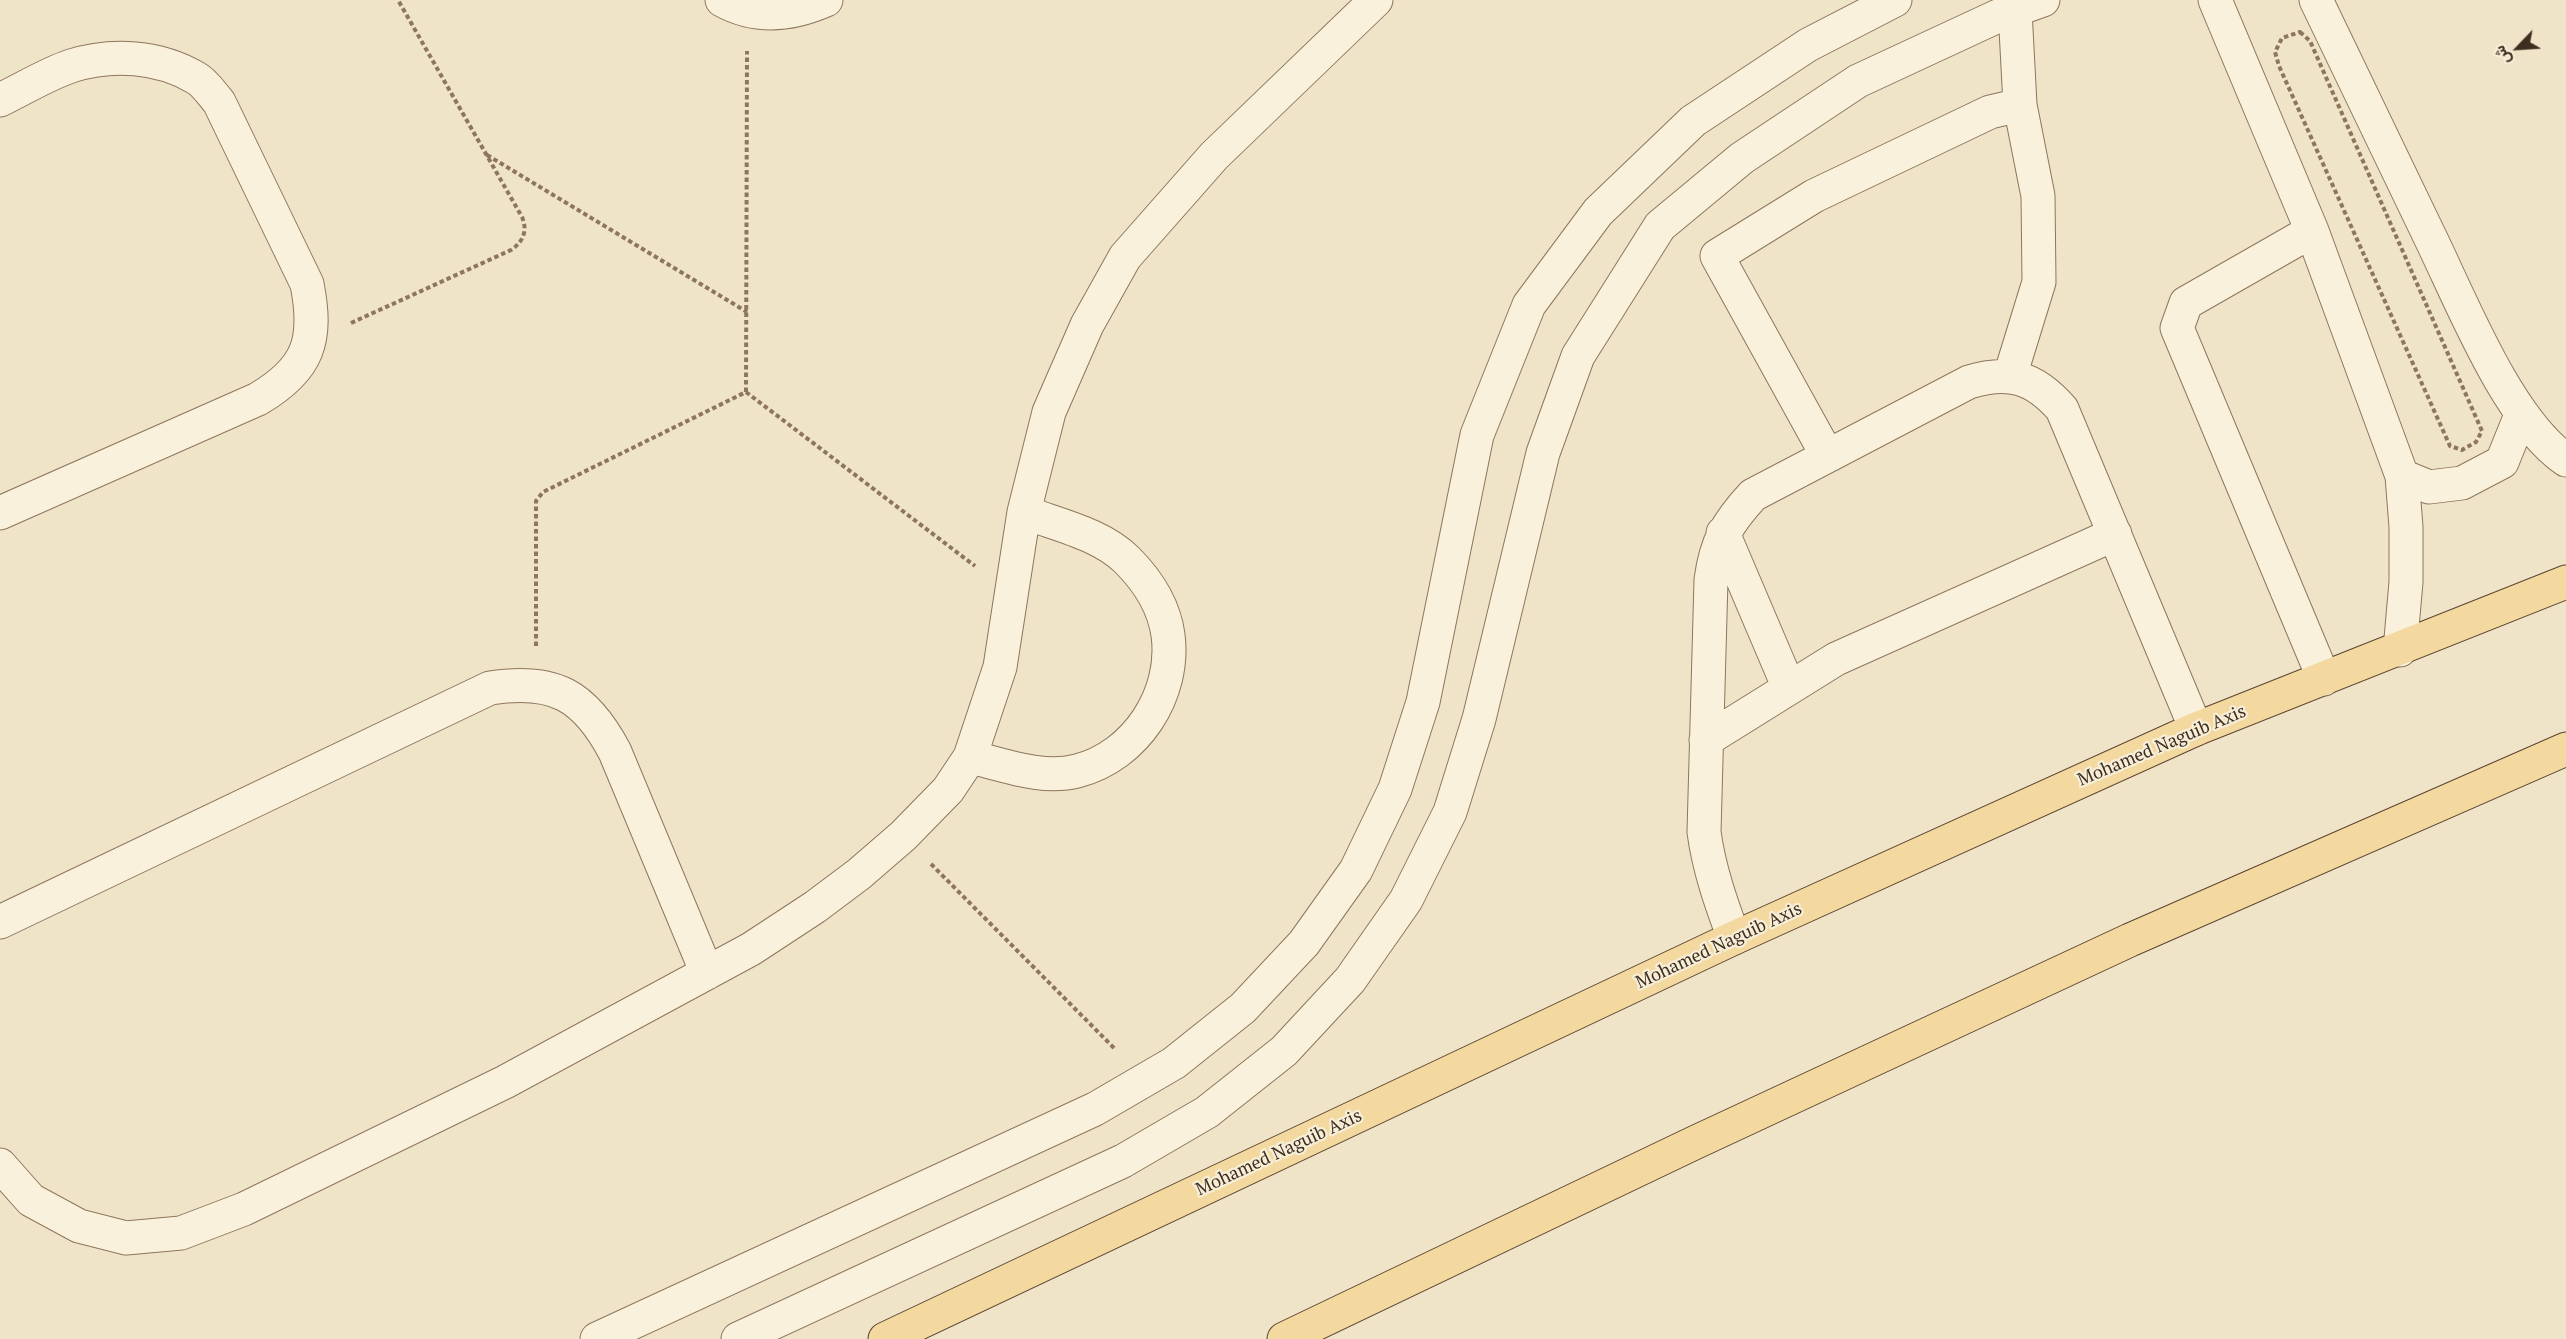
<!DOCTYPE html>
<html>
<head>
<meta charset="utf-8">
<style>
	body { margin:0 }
	#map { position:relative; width:2566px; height:1339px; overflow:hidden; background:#f0e4c8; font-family:"PT Serif",Vazirmatn,serif }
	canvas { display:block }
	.north { position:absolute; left:2488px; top:18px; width:60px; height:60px; -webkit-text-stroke:4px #f7eed8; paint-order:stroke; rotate:245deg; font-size:16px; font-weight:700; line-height:24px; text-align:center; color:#3d2e20 }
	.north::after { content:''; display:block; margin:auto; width:21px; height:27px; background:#3d2e20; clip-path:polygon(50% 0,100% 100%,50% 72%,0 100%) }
</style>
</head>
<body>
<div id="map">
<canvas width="2566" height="1339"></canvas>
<div class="north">ش</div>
</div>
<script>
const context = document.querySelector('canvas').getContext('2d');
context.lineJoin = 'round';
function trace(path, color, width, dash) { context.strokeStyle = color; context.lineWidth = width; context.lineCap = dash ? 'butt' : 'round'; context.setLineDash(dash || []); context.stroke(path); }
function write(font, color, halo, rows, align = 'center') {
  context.font = font + ' "PT Serif",serif'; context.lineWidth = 4.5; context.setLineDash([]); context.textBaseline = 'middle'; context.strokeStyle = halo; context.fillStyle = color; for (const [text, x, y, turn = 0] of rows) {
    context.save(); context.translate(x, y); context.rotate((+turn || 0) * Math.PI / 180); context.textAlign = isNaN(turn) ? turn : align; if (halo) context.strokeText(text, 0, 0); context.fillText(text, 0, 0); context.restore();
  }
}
const path = new Path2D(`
	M2300,32L2310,41L2482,431L2476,442L2462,450L2450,446L2279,66L2275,52L2282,38Z
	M487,155L747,312
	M351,323L511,250C523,242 528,231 522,217L398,0
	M746,392L747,51
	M746,392L975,566
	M536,646V501L543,492L746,392
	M931,864L1116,1050`);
const minor = new Path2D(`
	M722,0C756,19 792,15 826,0
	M2215,0L2312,231L2402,476L2406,527V582L2400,650
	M2316,0C2355,80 2393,160 2431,239C2462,303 2508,420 2566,460
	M2015,10L2020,105
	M0,100C23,89 47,74 71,66C112,53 159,56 196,78C205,83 212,94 219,102L307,284C318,340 309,369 258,399L0,513
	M2312,231L2186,303L2177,328L2324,679
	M1827,455L1717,256L1814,196L1990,112L2020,105L2038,196L2039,282L2010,376
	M2402,476L2429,487L2462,483L2502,462L2521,415
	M1723,533L1789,688
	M1706,740L1836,659L2115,534
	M970,757C1005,765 1042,780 1077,771C1136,756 1176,694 1168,635C1164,606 1147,580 1127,560C1101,534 1058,525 1024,512
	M0,922L490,688C554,678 585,695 615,752L707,973
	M1734,938C1721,903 1709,869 1704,832L1711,580C1716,542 1727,523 1753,495L1969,382C2009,370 2034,377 2062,409L2196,729
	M0,1165L31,1200L79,1226L126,1238L181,1233L244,1209L505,1082L751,949L815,907L859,874L903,836L948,790L970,757L1000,667L1024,512L1049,412L1087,325L1125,257L1214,156L1376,0
	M597,1339L1095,1109L1174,1063L1243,1008L1304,943L1356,870L1395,789L1423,702L1477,435L1529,305L1598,212L1693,121L1808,45L1895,0
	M738,1339L1123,1161L1207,1112L1284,1051L1350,980L1406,900L1450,812L1479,719L1543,453L1578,356L1660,226L1742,158L1858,81L1998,16L2043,0`);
const major = new Path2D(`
	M885,1339L1734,938L2196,729L2566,582
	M1284,1339L1694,1143L2130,940L2566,749`);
const streetNames = [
	["Mohamed Naguib Axis",2162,746,-23],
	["Mohamed Naguib Axis",1719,946,-25],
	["Mohamed Naguib Axis",1279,1153,-25]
];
trace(minor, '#8d765c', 35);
trace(major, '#5b4430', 35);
trace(path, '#8d765c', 4, [4.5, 3]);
trace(minor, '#faf1dc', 33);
trace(major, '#f3d9a0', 33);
write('18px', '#3d2e20', '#f7eed8', streetNames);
</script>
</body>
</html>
